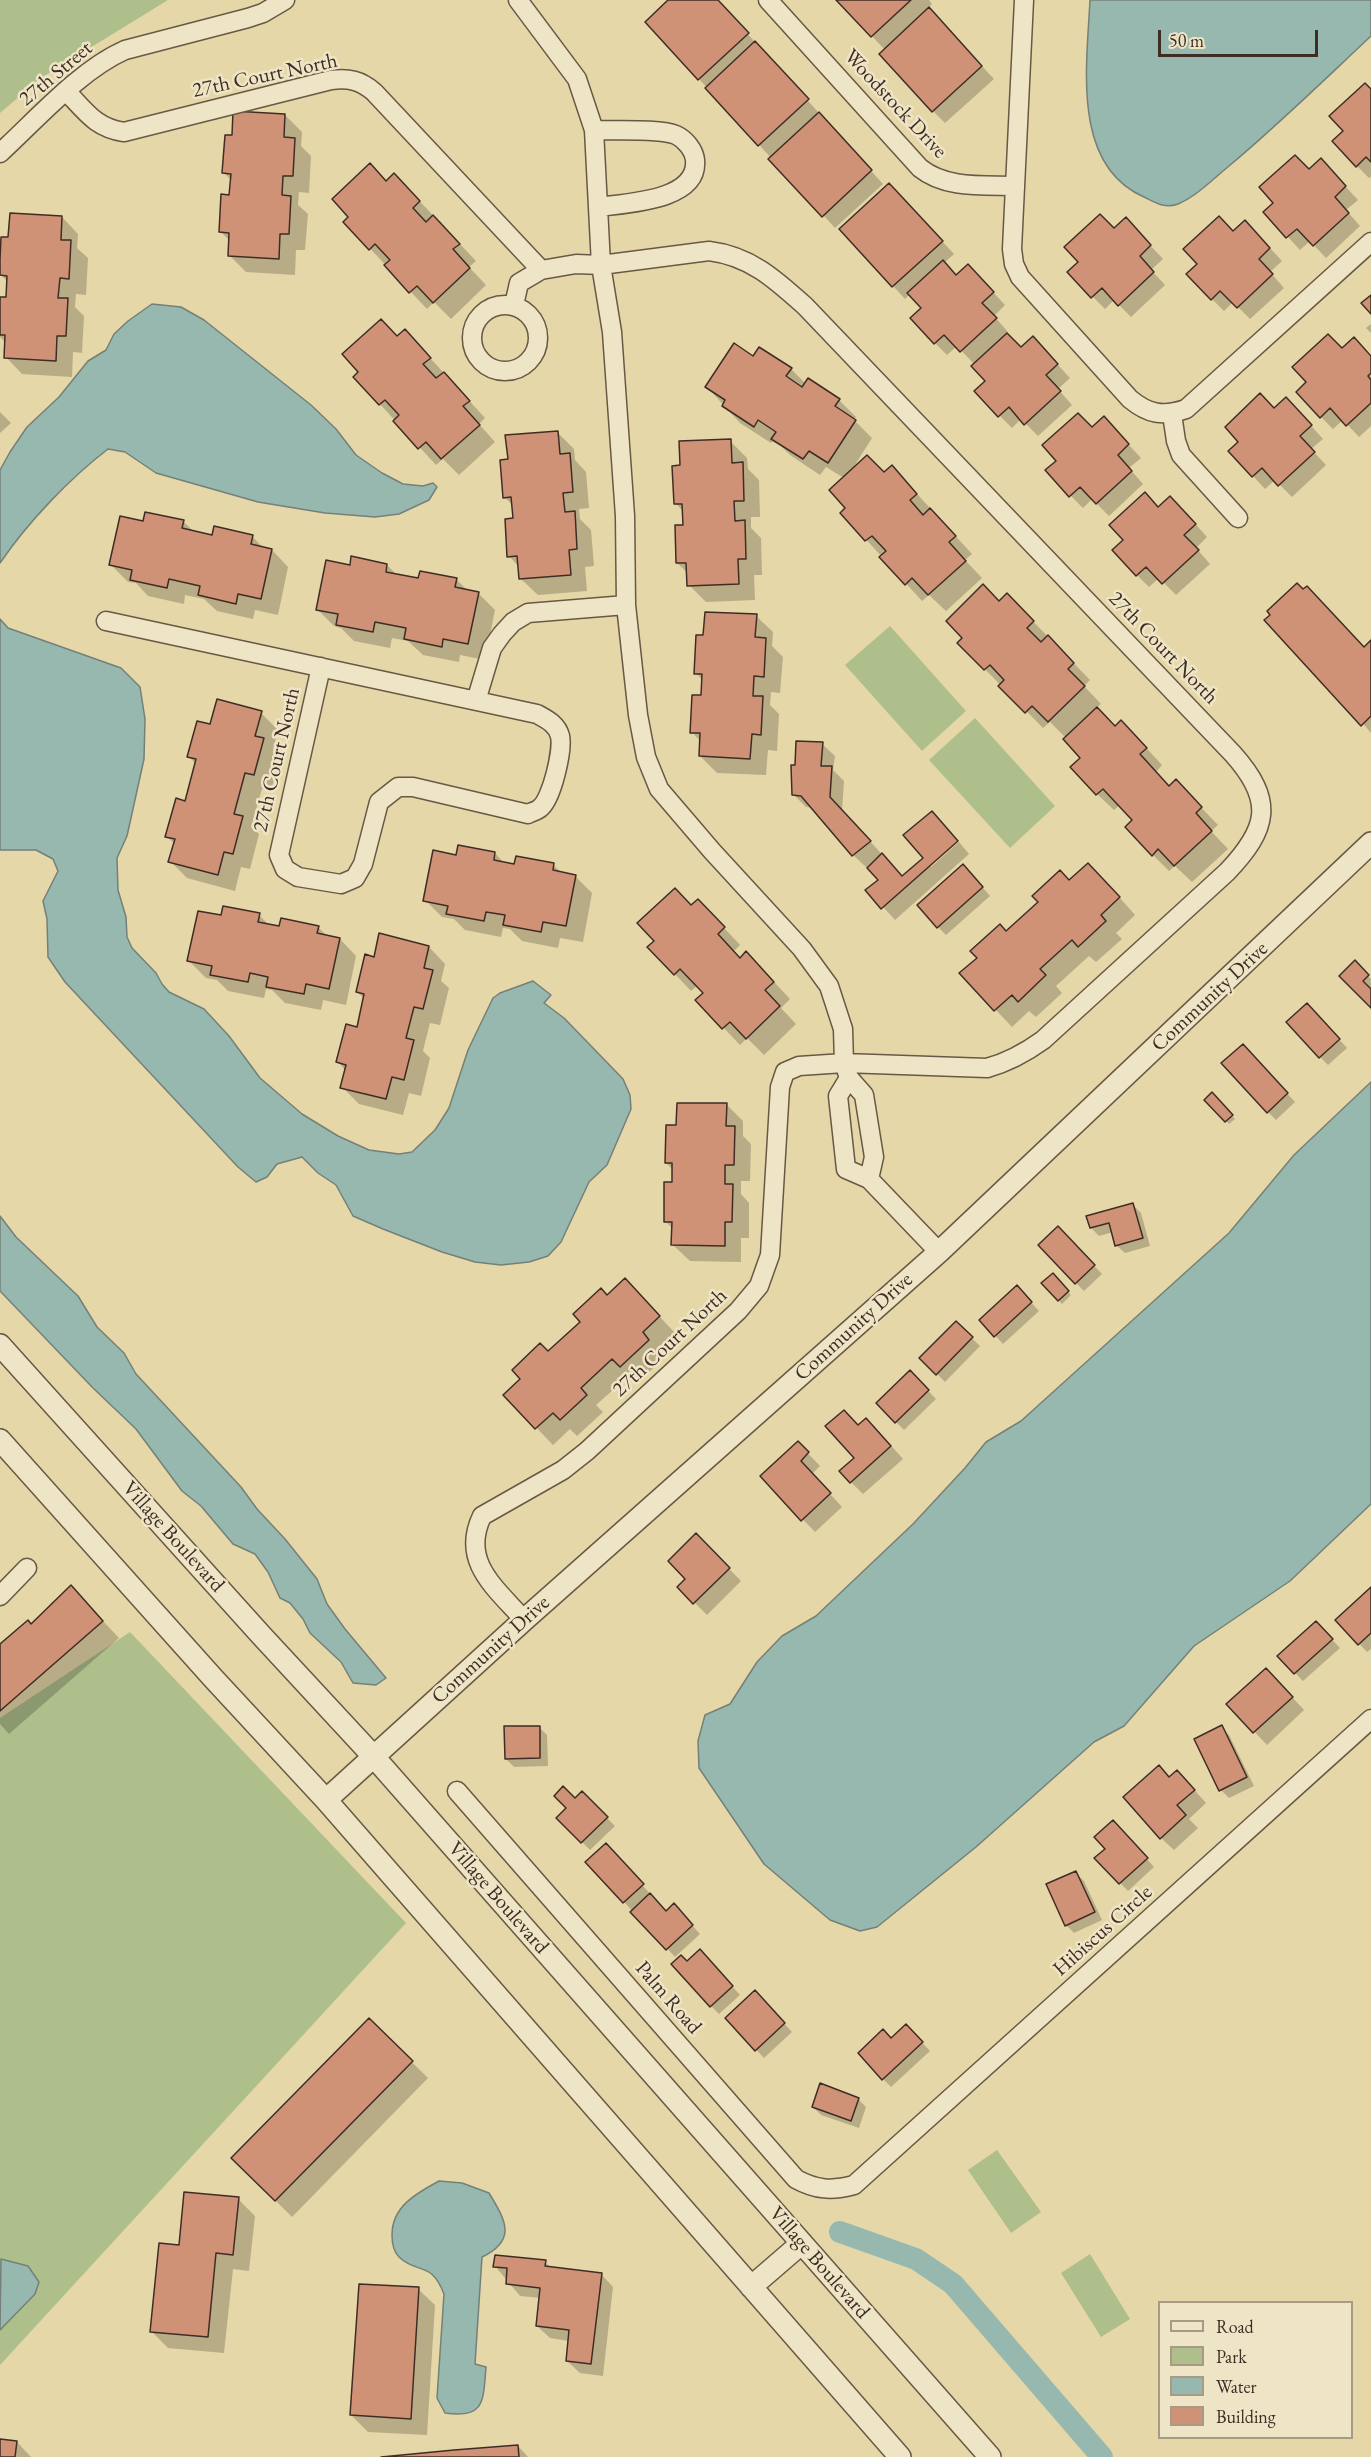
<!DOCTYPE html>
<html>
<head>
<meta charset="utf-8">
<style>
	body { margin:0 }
	#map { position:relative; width:1371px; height:2457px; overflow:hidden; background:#e5d7a7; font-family:"EB Garamond",serif }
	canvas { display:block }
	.legend { position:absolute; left:1158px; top:2301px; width:195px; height:138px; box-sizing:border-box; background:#eee5c6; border:2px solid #a89b86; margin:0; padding:8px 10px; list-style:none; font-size:18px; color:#3f2d25 }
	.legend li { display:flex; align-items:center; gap:12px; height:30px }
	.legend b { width:30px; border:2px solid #a89b86 }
	.scale { position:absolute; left:1158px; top:30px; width:160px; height:27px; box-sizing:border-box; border:3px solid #3f2d25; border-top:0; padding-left:8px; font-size:18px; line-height:21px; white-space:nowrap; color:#3f2d25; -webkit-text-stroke:4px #eee5c6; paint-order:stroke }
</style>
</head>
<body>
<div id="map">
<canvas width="1371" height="2457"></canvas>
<ul class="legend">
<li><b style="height:8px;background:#eee5c6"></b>Road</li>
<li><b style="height:16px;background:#aebf8c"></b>Park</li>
<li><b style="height:16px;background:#97b8af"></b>Water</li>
<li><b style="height:16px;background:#d09276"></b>Building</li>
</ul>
<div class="scale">50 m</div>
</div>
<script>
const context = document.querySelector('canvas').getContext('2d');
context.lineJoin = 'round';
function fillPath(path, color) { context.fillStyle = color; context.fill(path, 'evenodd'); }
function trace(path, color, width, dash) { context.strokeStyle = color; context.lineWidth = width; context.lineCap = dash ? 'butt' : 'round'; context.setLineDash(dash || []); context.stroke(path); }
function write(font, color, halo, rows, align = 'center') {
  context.font = font + ' "EB Garamond",serif'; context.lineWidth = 5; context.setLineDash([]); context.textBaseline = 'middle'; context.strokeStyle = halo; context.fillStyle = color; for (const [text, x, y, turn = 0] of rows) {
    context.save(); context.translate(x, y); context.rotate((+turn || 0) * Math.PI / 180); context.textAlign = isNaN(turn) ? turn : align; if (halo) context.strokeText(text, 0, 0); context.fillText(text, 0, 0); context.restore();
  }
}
const green = new Path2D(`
	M0,0H168L41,78L0,113Z
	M890,626L966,711L922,751L845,665Z
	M975,718L1055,806L1010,848L929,760Z
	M130,1632L406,1923L0,2365V1718Z
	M997,2150L1041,2212L1011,2233L968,2170Z
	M1090,2254L1130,2319L1101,2337L1061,2273Z`);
const water = new Path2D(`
	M1090,0H1371V36C1324,80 1278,125 1229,166C1213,179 1197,196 1178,204C1165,209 1156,203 1144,197C1071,165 1087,65 1090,0Z
	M152,304L181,307L204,320L311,405L336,429L356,455L382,473L403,484L423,486L433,483L437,487L429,500L399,514L375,517L325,513L258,502L156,473L125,452L108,449C69,479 28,522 0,563V470L10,452L27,427L59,397L88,361L106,350L114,334L128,321Z
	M0,619L8,628L121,668L140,687L145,719L144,759L127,836L117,858L118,890L126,917L127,937L132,948L156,973L162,984L169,992L204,1009L229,1036L260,1078L302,1114L338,1136L369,1150L399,1154L412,1152L435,1130L449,1108L468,1050L493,998L500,993L533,981L551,995L544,1003L564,1018L623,1079L630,1095L631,1109L607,1165L589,1182L561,1242L548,1256L529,1262L501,1265L475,1262L442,1252L383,1229L353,1216L336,1185L318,1173L302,1157L277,1164L267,1177L256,1182L238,1167L65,982L48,957L47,919L43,901L58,871L53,859L36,850H0Z
	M1371,1082V1504L1290,1581L1194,1646L1124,1726L1094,1742L976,1847L877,1927L860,1931L830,1920L764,1864L699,1768L698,1741L705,1715L730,1704L757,1662L782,1636L816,1616L913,1524L965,1468L986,1442L1021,1421L1229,1233L1294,1155Z
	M0,1216L16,1237L78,1296L97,1327L124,1353L136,1374L241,1487L257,1509L285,1539L317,1579L327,1604L345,1629L386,1678L376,1685L353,1683L341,1662L310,1633L303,1619L290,1603L280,1598L268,1572L255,1554L233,1544L201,1506L182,1491L136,1429L93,1388L0,1291Z
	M439,2181L462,2183L489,2193C506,2221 517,2240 482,2257L475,2364L486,2367C483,2400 486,2419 445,2413L437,2398L444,2294C431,2260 418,2275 399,2257C393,2251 392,2243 392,2235C392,2206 417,2193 439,2181Z
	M1,2259L28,2266L39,2282L35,2294L0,2330Z`);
const shadow = new Path2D(`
	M670,0H717L883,184L835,228L699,79Z
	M838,0H929L932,4L928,8L994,79L945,123L933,111L885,50Z
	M1371,91V177L1369,178L1357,166L1345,131Z
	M285,115L302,132L301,146L311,156L309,193L299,192L298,205L308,214L305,250H296L295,275L246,272L229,255L230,241L220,231L231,196L232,181L224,173L233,137Z
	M1309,170L1333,173L1358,200L1346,210L1360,226L1326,258L1310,241L1300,250L1265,212Z
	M387,182L411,192L476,261L469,267L486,285L451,319L434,302L427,309L345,222Z
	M901,197L954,254L944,263L957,276L980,278L1005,305L994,316L1008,332L1006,334L1021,349L1045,351L1070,378L1058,389L1072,405L1038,436L1021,419L1012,428L1000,416L976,391L987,381L975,365L957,346L947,355L935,343L923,308L910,294L905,299L841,229Z
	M62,217L78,234L77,248L88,258L86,295L76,294L75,307L84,316L82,353L73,352L72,377L22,374L6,357V343L0,337V298L7,299L8,282L1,275L10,239Z
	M1138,232L1163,259L1151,270L1165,285L1131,317L1114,300L1105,309L1092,296Z
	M1233,233L1257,234L1282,261L1270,272L1284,288L1250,319L1233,302L1224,311L1212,299Z
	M1371,324V333L1366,328Z
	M398,337L421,348L485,418L479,424L495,442L459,475L443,459L436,465L355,377Z
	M1342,350L1371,357V426L1359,437L1343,420L1333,429L1321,417L1308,382Z
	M754,358L791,369L806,384L808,380L839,400L856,417L854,420L872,438L851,471L884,474L908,484L972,554L965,560L982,578L946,611L929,595L922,601L842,513L847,508L844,478L826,467L820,475L790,455L774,439L771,443L740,423L707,387Z
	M1274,410L1298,411L1323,439L1311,449L1326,465L1292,497L1275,480L1265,489L1230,451Z
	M0,412L11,423L0,433Z
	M1092,429L1116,431L1141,458L1129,468L1143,484L1109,516L1092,499L1083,508L1071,496Z
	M557,432L574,449L575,460L586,472L589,508L579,509L580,519L591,530L594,566L585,567L587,591L538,595L521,579L520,568L509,556L515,520L514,506L504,497L509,460Z
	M730,441L747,458L748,469L759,480L760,517H751V528L761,538L762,575H754L755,600L706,602L689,585L688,573L677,563L685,526L684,512L676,504L681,467Z
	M1159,508L1183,510L1207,537L1196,548L1210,564L1176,595L1159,578L1149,587L1137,575Z
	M183,521L195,533L213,537L252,536L264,549L272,550L288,567L278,615L255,610L253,619L217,611L204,599L185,595L184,604L148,596L136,583L128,582L111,565L144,523Z
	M387,565L398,576L419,580L456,579L468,591L478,593L495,610L485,660L460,655L459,662L423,655L408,641L392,638L390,648L354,641L341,628L334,626L317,609L351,567Z
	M1000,602L1024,612L1090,680L1084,686L1101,704L1096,708L1115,727L1138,739L1162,765L1156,772L1170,787L1192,798L1218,825L1211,831L1228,849L1192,882L1175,866L1169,871L1153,855L1134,820L1120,805L1114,810L1097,794L1082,758L1066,738L1050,722L1043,728L959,643Z
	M1273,615L1364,648L1371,642V733Z
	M756,616L773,632L772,646L783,657L780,693L771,692L770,705L779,714L777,751L768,750L766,775L717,773L700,756L701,742L692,732L702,696L703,681L696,673L705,637Z
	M261,713L278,730L273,749L280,757L271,791L262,789L251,827L259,834L250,869L241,867L235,891L187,878L170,861L175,844L167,837L186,803L196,764L189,757L211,726Z
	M822,744L835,756L833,770L844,781L842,811L903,877L925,858L932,813L957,840L929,865L931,867L959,842L969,854L895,920L868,890L880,880L853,855L813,808L806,807L794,795L797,766Z
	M495,853L505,864L516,866L553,865L562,873L575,876L592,893L583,942L560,938L558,948L522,941L510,929L503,928L501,937L465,930L454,919L442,917L425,900L457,856Z
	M971,874L990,896L946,935L938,927Z
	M1069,881H1105L1135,915L1116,933L1122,939L1096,962L1089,956L1056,986L1062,993L1036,1017L1029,1011L1012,1027L961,973L1040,902Z
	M691,906L714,917L740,945L733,952L740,959L763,970L790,999L781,1008L796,1024L764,1055L747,1038L740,1045L697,1000L705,993L698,985L691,991L675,974Z
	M259,915L270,926L318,927L327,936L340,939L356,956L346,1005L323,1000L321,1010L285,1003L272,990L266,989L264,998L228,991L217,980L206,978L189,961L222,917Z
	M429,947L445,964L441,981L449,988L440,1025L430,1023L423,1051L430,1058L421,1096L409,1093L403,1115L359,1104L342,1087L346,1071L338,1062L358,1028L365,999L357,992L375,959Z
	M1355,962L1371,979V1006Z
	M1315,1013L1347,1048L1328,1065L1320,1057Z
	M1251,1054L1295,1102L1276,1120L1268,1112Z
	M1212,1094L1235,1119L1229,1124L1206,1100Z
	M726,1104L743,1121V1136L751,1144L750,1181H741V1194L749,1203V1238H741V1262L690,1261L673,1245V1229L665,1221L673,1184V1170L666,1163Z
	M1133,1205L1141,1213L1150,1246L1125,1253L1116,1245L1113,1232L1099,1236L1091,1228Z
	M1066,1236L1102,1274L1084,1291L1076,1283Z
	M1052,1275L1071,1295L1062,1304L1043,1283Z
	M1017,1287L1039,1311L1003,1344L981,1320Z
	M607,1296L641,1297L676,1334L658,1350L665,1357L637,1383L630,1375L596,1405L603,1412L577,1436L570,1429L553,1445L505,1395Z
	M956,1323L980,1346L945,1382L922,1358Z
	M910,1372L936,1399L904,1430L878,1404Z
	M859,1427L879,1432L903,1459L863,1494L851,1482Z
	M798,1443L820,1466L812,1474L842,1507L815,1532L762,1477Z
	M696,1535L741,1581L707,1615L679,1587L688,1579Z
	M71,1587L119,1638L9,1734L0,1724V1645L31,1626Z
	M1371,1589V1649L1367,1652L1337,1620Z
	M1324,1631L1340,1648L1303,1681L1279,1656Z
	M1278,1682L1304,1710L1267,1745L1228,1704Z
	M539,1727L547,1735L548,1766L514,1767L506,1759Z
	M1221,1727L1229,1735L1254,1786L1229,1798L1221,1790L1196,1740Z
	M1170,1779L1189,1784L1206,1803L1189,1819L1198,1828L1174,1850L1161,1838Z
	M582,1793L615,1826L590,1850L558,1818Z
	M1121,1830L1154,1867L1128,1891L1096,1858Z
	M614,1853L666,1912L682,1914L700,1934L675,1957L587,1862Z
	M1076,1873L1084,1881L1102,1920L1074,1933L1066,1925Z
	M708,1960L740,1995L719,2014L711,2006L687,1963Z
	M763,2000L792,2032L764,2058L727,2018Z
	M369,2020L428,2078L292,2217L233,2158Z
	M914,2034L930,2051L891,2087L883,2079Z
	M858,2099L866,2107L859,2128L821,2115L813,2107Z
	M238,2199L255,2216L249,2271L233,2269L224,2353L168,2348L151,2331L180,2247Z
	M545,2262L552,2269L601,2274L613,2287L603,2376L580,2373L567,2361L569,2341L550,2338L537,2326L541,2298L520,2296L495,2266Z
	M418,2289L435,2305L427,2435L368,2432L351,2415Z
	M0,2440L17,2442L31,2457H0Z
	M518,2446L528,2457H393Z`);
const canal = new Path2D(`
	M840,2232L916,2259L953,2284L1102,2457`);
const building = new Path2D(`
	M668,0H718L749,33L698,80L645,22Z
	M836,0H911L871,37Z
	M929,7L982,66L932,112L879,54Z
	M755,41L809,99L758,146L705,88Z
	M1365,83L1371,89V162L1366,157L1356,167L1332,141L1343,131L1329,116Z
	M233,111L285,114L284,137L295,138L293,176H283L282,195L291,196L289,234H280L279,259L228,256L229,233L219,232L221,194L229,195L231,174L222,173L225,135H232Z
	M819,112L872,170L822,217L768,159Z
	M1295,155L1309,169L1321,158L1346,186L1335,197L1349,213L1313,246L1297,229L1286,238L1263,212L1273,203L1259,187Z
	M370,163L386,181L394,173L420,201L413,208L426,222L433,215L460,244L453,249L470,268L433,303L417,286L409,293L384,265L390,260L375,244L369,250L343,222L348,217L332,199Z
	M889,183L943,241L892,287L839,229Z
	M10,213L62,216L61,240H71L69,279L60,278L58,298H68L66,336H57L56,361L4,358L5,335H0V297H6L7,276L0,275V260L1,237H8Z
	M1100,214L1114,228L1126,217L1151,245L1140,256L1154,272L1118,306L1102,288L1091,298L1067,272L1078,262L1064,247Z
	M1219,216L1233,231L1245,220L1270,248L1259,259L1273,274L1237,308L1220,291L1211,300L1186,274L1197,264L1183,249Z
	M943,260L956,275L968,264L994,292L982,303L997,318L960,352L944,335L934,344L910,318L921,308L907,293Z
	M1371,295V314L1361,303Z
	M381,319L397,336L405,329L431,358L423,364L436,378L444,372L470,401L463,406L480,425L441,459L426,442L418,449L393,421L399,415L385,400L379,405L353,377L358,372L342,354Z
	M1007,333L1021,347L1033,336L1058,364L1046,375L1061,391L1024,425L1009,407L998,417L974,391L985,381L971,366Z
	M1328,334L1342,348L1354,337L1371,356V373L1368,376L1371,380V403L1346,426L1330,408L1320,418L1296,392L1306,382L1292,367Z
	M734,343L753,356L759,347L792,368L786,376L802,387L808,378L840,399L835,406L856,420L828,463L809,451L803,459L771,439L776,432L758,420L754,427L722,406L725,400L705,387Z
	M1260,393L1274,408L1286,397L1312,425L1300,436L1315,452L1278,486L1262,468L1252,477L1228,451L1238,442L1225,427Z
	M1078,413L1092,427L1104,416L1129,444L1118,455L1132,471L1096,504L1080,487L1069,497L1045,470L1056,461L1042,445Z
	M558,431L560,454L570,453L573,492L563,493L565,512L575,511L577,549L569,550L571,575L519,579L517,556L507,557L505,519L513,518L511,497L503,498L500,460L508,459L505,435Z
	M731,439L732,463L743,462L744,501H734L735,521L745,520L746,559H738L739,584L687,586L686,563H676L675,525H683L682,504H674L672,466L680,465L679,441Z
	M867,455L884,472L892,465L917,494L910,500L923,515L930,508L956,536L949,542L966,561L928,595L912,578L905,585L879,557L886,551L872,536L865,541L840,513L845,508L829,490Z
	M1145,492L1158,507L1170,496L1196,524L1184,535L1199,550L1162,584L1146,567L1136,576L1112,550L1123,540L1109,525Z
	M145,512L184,520L182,528L212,535L214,526L253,535L251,544L272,549L261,599L238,594L236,604L198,595L200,586L169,579L167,588L130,580L132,570L109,565L120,516L143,521Z
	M351,556L387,564L386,572L418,578L420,571L457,578L455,587L479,592L468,644L443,639L442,647L404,639L406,628L375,622L373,632L336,625L338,614L316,610L326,560L350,565Z
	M1297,583L1303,589L1307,586L1364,647L1371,640V716L1361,726L1264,620L1270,615L1267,611Z
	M983,584L999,601L1007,593L1034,621L1027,628L1041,642L1048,635L1074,663L1068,669L1085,686L1048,722L1032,706L1025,713L998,686L1004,680L990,665L984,670L957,643L962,638L946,621Z
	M705,612L757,614L755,637L766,638L764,677L754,676L753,696H763L761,735L752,734L750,759L699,756L700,733H690L692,695H701L702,674H694L696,635H703Z
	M217,699L262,711L255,736L264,738L254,775L245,773L234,814L243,816L233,854L224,852L218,875L168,862L175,839L165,837L176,798L185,801L196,759L187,757L197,721L210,724Z
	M1097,707L1115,726L1121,720L1147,748L1140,754L1169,786L1176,779L1202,807L1196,813L1212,831L1174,866L1158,849L1152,856L1125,827L1132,820L1103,789L1096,795L1070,767L1080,758L1063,739Z
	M796,741L823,742L821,766H832L830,797L871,841L852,856L801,796L792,795L791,765H795Z
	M932,811L958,841L881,909L865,890L878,880L867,868L882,853L902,876L923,858L903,835Z
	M458,845L495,852L494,860L514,864L516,856L554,863L553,870L576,875L566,926L543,922L541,932L503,925L505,915L486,912L484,921L446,914L448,906L423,901L433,850L456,855Z
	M1088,863L1120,897L1101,915L1106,921L1078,947L1072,940L1040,969L1046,975L1018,1002L1012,995L994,1011L959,973L977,958L970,951L1000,924L1006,931L1038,902L1032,896L1060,870L1069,880Z
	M963,864L983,887L937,928L917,905Z
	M675,888L691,905L698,899L725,927L718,934L740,958L746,951L774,982L765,990L780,1006L746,1039L730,1022L722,1029L695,1000L703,993L680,969L674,975L647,947L654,941L637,923Z
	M223,906L260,913L258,922L279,926L281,918L319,926L317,933L340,938L329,989L306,984L304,994L266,987L268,977L250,973L248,982L210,975L212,966L187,961L198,911L221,915Z
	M379,933L429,946L424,968L433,970L423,1009L414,1007L406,1038L414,1040L404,1080L392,1077L386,1099L340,1088L346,1065L336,1062L346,1024L357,1027L364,994L356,992L365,954L374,957Z
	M1355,960L1369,975L1363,981L1371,989V1008L1339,976Z
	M1307,1003L1340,1039L1319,1058L1286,1022Z
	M1243,1044L1288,1093L1267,1113L1221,1063Z
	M1212,1092L1233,1115L1225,1122L1204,1100Z
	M677,1103H727L726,1126H735L734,1165H725V1184H733L732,1222H725V1246L671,1245L672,1222H664V1182H672V1163H665L666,1125H676Z
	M1133,1203L1143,1238L1115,1246L1109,1223L1090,1228L1086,1216Z
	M1058,1226L1095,1265L1075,1284L1038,1245Z
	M1053,1273L1069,1291L1058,1301L1041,1283Z
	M625,1278L660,1316L643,1332L649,1340L620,1367L612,1359L581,1388L587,1395L560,1420L553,1413L535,1429L503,1395L520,1379L512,1370L540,1343L548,1351L580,1322L573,1314L601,1288L607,1295Z
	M1017,1285L1032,1302L994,1337L979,1320Z
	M956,1321L973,1337L936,1375L919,1358Z
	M910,1370L929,1390L895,1423L876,1403Z
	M844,1410L858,1425L866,1418L891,1446L850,1483L839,1471L854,1458L825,1426Z
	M798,1441L809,1452L801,1461L831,1493L801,1521L760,1476Z
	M696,1533L730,1568L693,1604L677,1587L685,1579L668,1561Z
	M71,1585L103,1621L0,1711V1644L28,1620L31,1624Z
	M1371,1587V1633L1358,1645L1335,1620Z
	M1316,1621L1333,1639L1294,1674L1277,1656Z
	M1266,1668L1293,1697L1253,1733L1226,1704Z
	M1222,1725L1247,1777L1219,1791L1194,1739Z
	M504,1726H540V1758L505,1759Z
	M1159,1765L1169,1777L1177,1770L1195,1790L1177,1805L1186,1815L1160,1839L1123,1797Z
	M563,1786L575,1798L582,1791L608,1817L581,1843L556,1818L566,1808L554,1796Z
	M1113,1820L1148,1858L1119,1884L1094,1858L1105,1849L1094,1837Z
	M606,1843L644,1884L623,1903L585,1862Z
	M1076,1871L1095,1912L1065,1926L1046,1884Z
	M650,1893L666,1911L674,1903L693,1925L666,1950L630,1912Z
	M700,1949L733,1986L710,2007L671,1964L681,1955L687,1961Z
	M755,1990L785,2023L755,2051L725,2018Z
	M369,2018L413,2061L275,2201L231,2158Z
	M906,2024L923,2042L882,2080L858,2053L883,2029L891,2038Z
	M820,2083L859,2098L851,2121L812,2107Z
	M184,2192L239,2197L233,2255L216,2253L208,2337L150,2332L159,2243L179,2245Z
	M495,2255L546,2260L545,2266L602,2273L591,2364L566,2361L569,2330L536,2326L540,2288L506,2284L507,2268L493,2267Z
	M359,2284L419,2287L411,2419L350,2415Z
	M0,2439L17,2441L15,2457H0Z
	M518,2445L519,2457H381L454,2450Z`);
const minor = new Path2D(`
	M518,0L577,79L594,130L601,265L612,332L625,516L626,605L638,715L646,757L659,789L712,851L802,949L829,986L843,1029L844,1063L849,1078L864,1095L874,1157L869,1179
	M768,0L920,168C946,189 983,185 1015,186
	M1024,0L1012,249L1014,264L1020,277L1130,399C1148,414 1163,417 1186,409L1371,242
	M67,92C86,112 96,128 124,132L331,80C349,78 360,80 374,92L541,270
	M594,130C614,131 660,128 676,135C685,139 694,150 695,160C699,201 626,203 598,207
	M0,153C37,119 80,70 125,50L248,18L263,13L285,0
	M514,305L519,283L541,270L576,264L601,265L709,251C750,256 775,279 805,306L1233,754C1275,801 1268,829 1227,872L1043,1040C1025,1053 1009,1062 987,1068L844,1063L799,1066L785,1072L780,1087L770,1255L759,1286L738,1311L587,1451L563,1470L482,1516C460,1562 496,1588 524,1620
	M472 338a33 33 0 1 1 66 0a33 33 0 1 1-66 0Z
	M1172,414L1176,441L1181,455L1238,518
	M106,621L537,714C546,719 557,724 560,736C563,750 552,799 540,808C537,811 531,812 528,814L413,787H398L379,802L363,864L355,878L341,884L298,877L285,869L279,855L321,667
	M476,701L492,648L502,634L513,622L528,613L626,605
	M849,1078L838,1096L846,1169L869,1179L939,1252
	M0,1596L27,1568
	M457,1791L796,2179C816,2190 832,2191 854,2185L1371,1719`);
const tertiary = new Path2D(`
	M0,1345L261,1635L374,1757L990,2457
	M0,1440L213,1678L326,1800L900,2457
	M326,1800L524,1620L939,1252L1371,843
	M751,2287L802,2243`);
const streetNames = [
	["27th Street",56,74,-40],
	["27th Court North",265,76,-12],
	["Woodstock Drive",895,104,47],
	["27th Court North",1163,648,46],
	["27th Court North",277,760,-77],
	["Community Drive",1210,997,-43],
	["Community Drive",854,1327,-42],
	["27th Court North",670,1343,-43],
	["Village Boulevard",173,1537,48],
	["Community Drive",491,1650,-42],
	["Village Boulevard",498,1898,49],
	["Hibiscus Circle",1103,1931,-42],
	["Palm Road",668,1998,49],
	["Village Boulevard",819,2263,49]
];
fillPath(green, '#aebf8c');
fillPath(water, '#97b8af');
trace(water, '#748078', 1.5);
fillPath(shadow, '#0003');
trace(canal, '#97b8af', 22);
fillPath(building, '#d09276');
trace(building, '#3f2d25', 1.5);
trace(minor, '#685846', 21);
trace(tertiary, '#685846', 24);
trace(minor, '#eee5c6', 18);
trace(tertiary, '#eee5c6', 21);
write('21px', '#3f2d25', '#eee5c6', streetNames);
</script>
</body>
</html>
